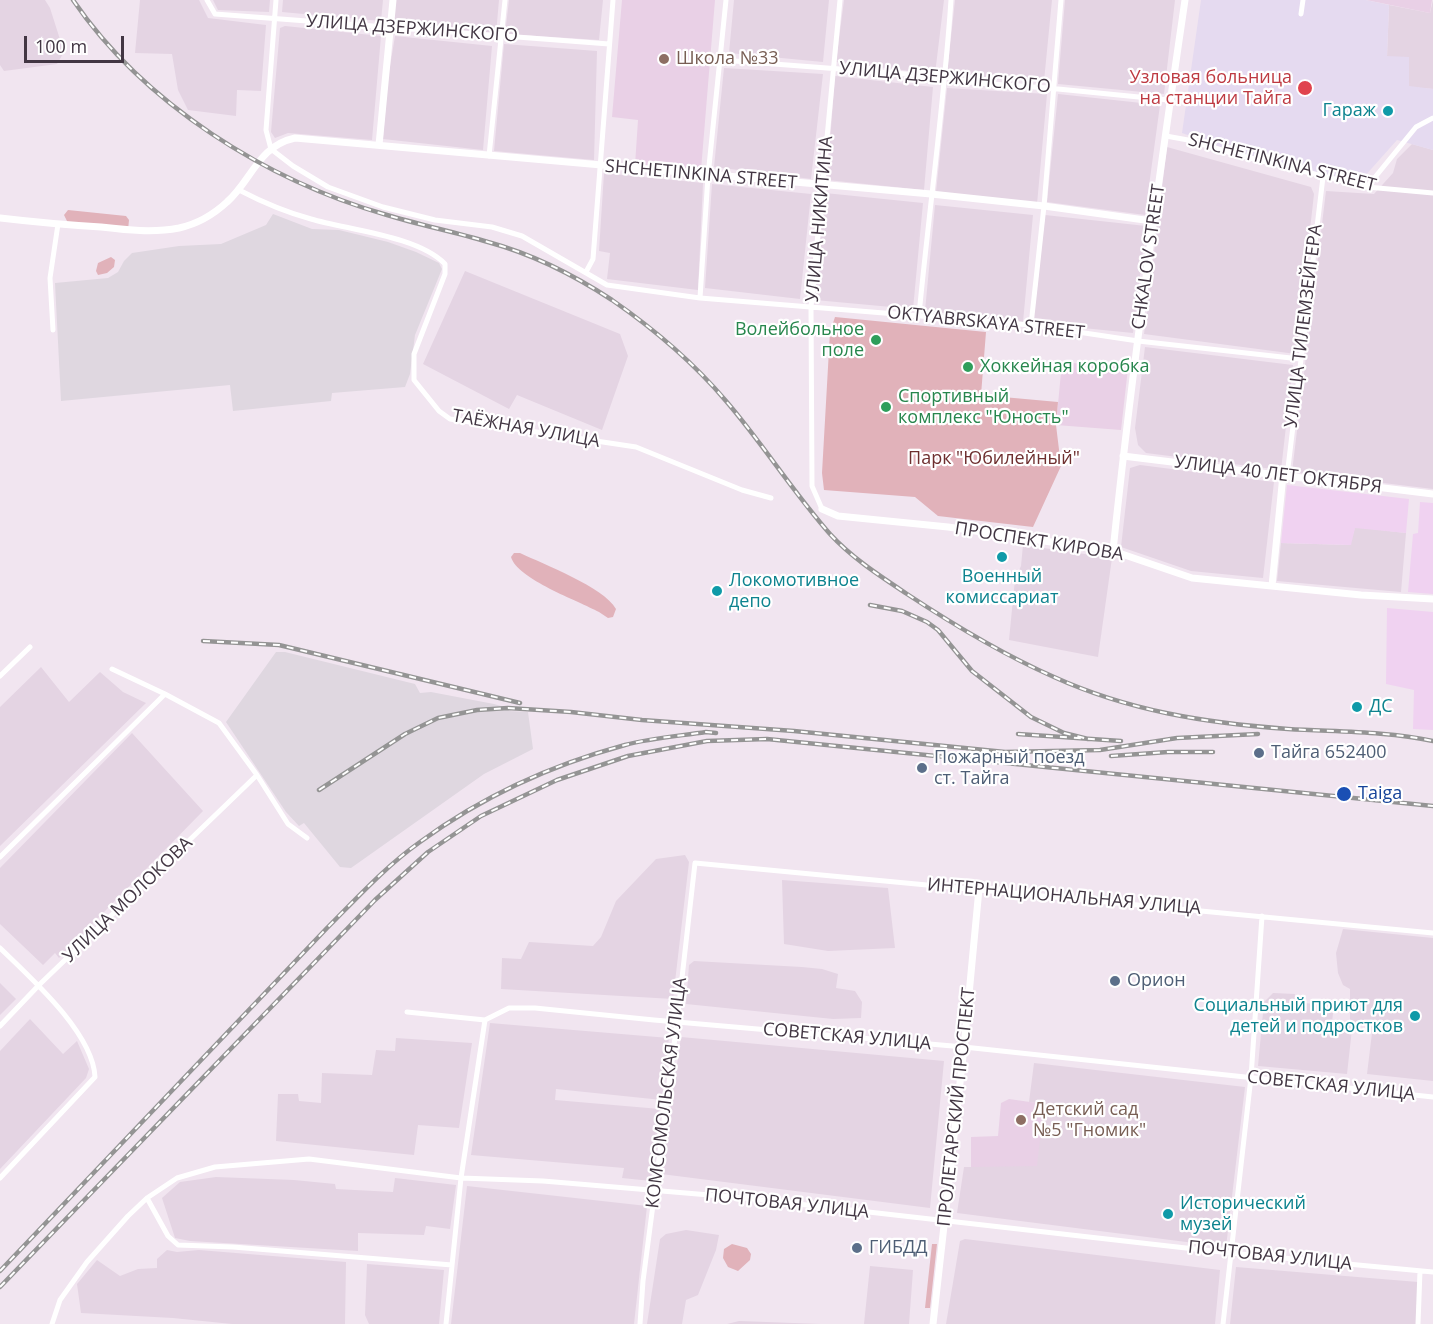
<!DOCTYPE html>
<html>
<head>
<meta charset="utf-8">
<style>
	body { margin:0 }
	#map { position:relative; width:1433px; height:1324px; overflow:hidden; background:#f1e5f0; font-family:"Open Sans",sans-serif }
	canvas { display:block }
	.scale { position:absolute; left:24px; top:36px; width:100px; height:27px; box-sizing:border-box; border:3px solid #423643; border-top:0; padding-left:8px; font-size:18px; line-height:21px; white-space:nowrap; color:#423643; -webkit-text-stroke:4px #fff; paint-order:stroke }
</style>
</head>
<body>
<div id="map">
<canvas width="1433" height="1324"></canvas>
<div class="scale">100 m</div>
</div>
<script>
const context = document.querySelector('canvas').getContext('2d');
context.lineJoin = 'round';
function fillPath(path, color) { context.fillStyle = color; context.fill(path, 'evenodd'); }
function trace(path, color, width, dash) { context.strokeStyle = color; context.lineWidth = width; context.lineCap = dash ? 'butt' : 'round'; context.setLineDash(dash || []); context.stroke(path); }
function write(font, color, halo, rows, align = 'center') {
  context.font = font + ' "Open Sans",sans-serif'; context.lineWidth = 4.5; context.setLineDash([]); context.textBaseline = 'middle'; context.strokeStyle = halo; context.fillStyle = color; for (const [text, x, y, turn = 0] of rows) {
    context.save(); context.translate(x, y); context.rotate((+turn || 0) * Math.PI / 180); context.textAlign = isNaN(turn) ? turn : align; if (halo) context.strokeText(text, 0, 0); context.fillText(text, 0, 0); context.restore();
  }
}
const residential = new Path2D(`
	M0,0H45L50,8L64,52L57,64L4,71L0,65Z
	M140,0H199L208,18L266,25L261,91L237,90L236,116L188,110L178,90L172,54L135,53Z
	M213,0H270L269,12L218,10Z
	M283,0H383L381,21L282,12Z
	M395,0H499L496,34L392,24Z
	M509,0H603L599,40L505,34Z
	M734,0H829L823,62L729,53Z
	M844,0H944L935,74L836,62Z
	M955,0H1052L1044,81L947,74Z
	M1065,0H1175L1164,94L1058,84Z
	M1433,0V89L1409,87L1387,56L1389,5L1430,13Z
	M285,26L381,36L372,140L288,133L275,138L271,132L280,28Z
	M395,36L492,46L483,150L383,139L388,78Z
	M504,44L597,51L594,160L494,151Z
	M724,68L823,74L811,179L714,167Z
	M835,76L933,87L924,190L827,180Z
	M947,88L1047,94L1037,204L936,192Z
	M1058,94L1160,105L1145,215L1047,202Z
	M1412,144L1433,150V489L1292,472L1326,191L1374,194L1393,173L1397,159Z
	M1167,147L1311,187L1314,194L1296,354L1144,334Z
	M604,173L703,183L698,290L607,279L610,253L599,251Z
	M712,184L811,194L800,299L705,288Z
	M825,193L923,203L913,309L815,300Z
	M935,205L1033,215L1023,322L925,311Z
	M1045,215L1146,226L1133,333L1033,323Z
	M465,271L620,334L628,356L602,430L517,395L509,409L423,364Z
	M1145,347L1293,365L1281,470L1146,453L1138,445L1135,428Z
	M1140,465L1274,482L1263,578L1191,571L1121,547L1130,468Z
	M1355,527L1406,533L1401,592L1277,581L1281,543L1350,545Z
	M1023,545L1112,558L1098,657L1009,640L1015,579L1021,566Z
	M41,667L69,702L100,672L123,692L146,703L0,846V707Z
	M132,733L203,811L59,958L55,953L43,965L0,924V868Z
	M685,855L689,862L673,999L501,989L502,958L521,959L529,942L593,946L601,937L616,901L656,859Z
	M782,880L888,888L895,948L828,951L784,944Z
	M1343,929L1433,938V1081L1367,1074L1372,1033L1367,1025L1350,1023V989L1343,985L1338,973L1336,953Z
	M694,961L802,967L822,969L838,974L836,988L855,991L862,1002L861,1018L833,1019L686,1004L689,965Z
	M0,983L16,999L0,1015Z
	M1273,993L1295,994L1294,1002L1315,1004V1011L1333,1013L1332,1023L1350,1025L1352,1029L1347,1074L1258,1066L1264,1002Z
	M30,1019L63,1054L77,1041L89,1069L86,1078L0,1169V1051Z
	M490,1023L669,1038L662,1100L556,1089L555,1100L660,1109L651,1181L622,1178L624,1168L471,1155Z
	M681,1037L944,1061L930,1208L661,1174Z
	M396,1038L472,1043L459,1128L418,1125L414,1155L276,1141L278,1094H298L299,1101L321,1103L322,1073L372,1075L376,1050L395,1051Z
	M1034,1063L1245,1087L1226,1247L957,1213L964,1167H971L1044,1104L1029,1102Z
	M216,1177L294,1180L335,1184L336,1189L393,1192L395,1178L456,1185L450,1229L426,1226L424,1235L358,1233V1251L190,1241L175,1238L162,1198L180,1182Z
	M467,1186L647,1206L634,1324H451Z
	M686,1230L719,1235L716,1250L698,1295L686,1300L682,1324H647L660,1239L666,1234Z
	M965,1239L1220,1270L1215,1324H946L960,1241Z
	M167,1250L177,1252L199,1250L346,1262L345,1324H232L173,1318L81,1313L77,1284L97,1260L120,1276L138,1269L157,1268V1259Z
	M367,1264L444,1270L439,1324H369L365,1315Z
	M870,1266L913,1270L909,1324H864Z
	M1236,1267L1418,1282L1416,1324H1230Z
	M739,1321L821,1324H727Z`);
const commercial = new Path2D(`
	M1287,485L1409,499L1406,533L1355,528L1351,545L1281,543Z
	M1420,502L1433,503V594L1408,592L1413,534L1418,533Z
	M1387,608L1433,612V730L1413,729L1414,690L1386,684Z`);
const industrial = new Path2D(`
	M273,214L312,229L339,230L388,242L416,252L439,263L442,269L415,335L410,374L405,387L332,393L331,401L233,411L230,385L61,401L55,283L108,278L118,272L124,261L132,253L179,246L221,244L266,225Z
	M276,652H285L415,684L420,693L431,692L494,704L508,708L509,711L528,712L533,749L484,774L351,868L340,867L304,823L299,826L286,812L226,722Z`);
const education = new Path2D(`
	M622,0H715L701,170L635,165L638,120L612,117Z
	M1366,0H1432L1430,13Z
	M1062,362L1128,368L1121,430L1056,425Z
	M1009,1099L1044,1104L1037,1166L971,1167V1137L998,1136L1001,1103Z`);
const medical = new Path2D(`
	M1201,0H1366L1389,5L1387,56L1409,57V86L1433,89V150L1397,140L1364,177H1322L1257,160L1182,133Z`);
const green = new Path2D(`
	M68,210L126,216L129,220L128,230L69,225L64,215Z
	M111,257L115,260L114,267L107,273L98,275L96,271L98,263Z
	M835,317L986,332L981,395L1058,402L1056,425L1061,466L1033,527L938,516L915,497L824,490L822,473L830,332Z
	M514,553H520C543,564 604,587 616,609L613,617L608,618L599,612C579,601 517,579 511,557Z
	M732,1244L747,1248L751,1254L750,1260L738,1271L728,1267L723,1258L724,1249Z
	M932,1244H937L930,1308H925Z`);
const minor = new Path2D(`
	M207,0L215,14L609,44
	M276,0L266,130L271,149L293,166L328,187L383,207L435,220L492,227L522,236L607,285L700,298L1031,325L1138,341L1300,359
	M1301,14L1303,0
	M721,60L946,77L976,83L1048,88L1169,100
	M1166,136L1188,140L1238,155L1367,187L1433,193
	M489,156L505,0
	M1367,187L1416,127L1433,118
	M239,190C262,202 285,212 311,219C348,230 418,236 445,264V274L414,354V380L439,411L450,419L636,447L742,490L771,498
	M586,272L593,259L613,0
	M700,298L708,176L726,0
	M919,315C929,210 944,105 951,0
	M1031,325L1044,206L1061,0
	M53,330L50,278L58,224
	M1287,476L1323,177
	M822,509L812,486L811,307L840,0
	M112,669L165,694L219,723L257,775L288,824L307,838
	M0,676L30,647
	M0,857L165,694
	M0,948C31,978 93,1033 95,1077L0,1178
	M407,1012L485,1020L509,1008H535L654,1020L964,1047L1433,1097
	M0,1026L39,985L257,775
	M147,1198L168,1236L178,1245L233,1247L452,1265
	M52,1324L60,1300L87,1262L128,1216L147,1198L177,1178L215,1167L309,1159L461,1178L543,1181L745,1198L1230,1253L1433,1272
	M446,1324L461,1178L485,1020
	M640,1324L643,1281L677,1022L695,863L1433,933
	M1223,1324L1251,1077L1262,916
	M1418,1324L1420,1271`);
const tertiary = new Path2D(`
	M379,145L393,0
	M0,218C34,222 67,225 101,227C127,230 153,233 179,228C197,224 213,215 227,202C252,180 258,146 295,138L931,194L1044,206L1152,221
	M1123,456L1433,494
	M822,509L838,516L948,527L1113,551L1192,578L1361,595L1433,599
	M1113,551C1132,367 1158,183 1185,0
	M1272,586L1283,475
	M933,1324L964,1047L979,889`);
const rail = new Path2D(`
	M73,0C144,104 267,181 387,215C420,225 455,232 488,242C532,254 574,275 612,300C654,329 693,362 726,401C763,444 793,492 830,534C852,558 880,576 907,594C954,625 1002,654 1054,677C1129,711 1206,723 1288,729C1337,732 1386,731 1433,741
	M870,605L902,611L927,622L938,630L972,671L1031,717L1064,733L1088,739
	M203,641L279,645L520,703
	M1018,734L1121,741
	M1111,756L1168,752H1213
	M319,790L405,734L438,718L477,710L508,708L571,712L642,720L794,731L1005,752L1100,750L1177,738L1258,734
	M0,1271L327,928C357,898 386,866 420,842C483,796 551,765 625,745C651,738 679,736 706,732L716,733
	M0,1287L375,900L428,852L481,816L557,780L628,756L707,741L767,739L1433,806`);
const markers = [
	[664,59,6,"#8d6e63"],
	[1305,88,8,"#e0444e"],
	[1388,111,6,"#0f9aa8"],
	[876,340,6,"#2e9e5b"],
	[968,367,6,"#2e9e5b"],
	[886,407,6,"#2e9e5b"],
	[1002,557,6,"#0f9aa8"],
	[717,591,6,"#0f9aa8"],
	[1357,707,6,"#0f9aa8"],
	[1259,753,6,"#5c6f8a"],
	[922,768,6,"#5c6f8a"],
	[1344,794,8,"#1a4fb4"],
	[1115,981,6,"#5c6f8a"],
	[1415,1016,6,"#0f9aa8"],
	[1021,1120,6,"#8d6e63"],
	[1168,1214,6,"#0f9aa8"],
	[857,1248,6,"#5c6f8a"]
];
const streetNames = [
	["УЛИЦА ДЗЕРЖИНСКОГО",412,29,4],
	["УЛИЦА ДЗЕРЖИНСКОГО",945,78,5],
	["SHCHETINKINA STREET",1282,163,14],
	["SHCHETINKINA STREET",701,175,5],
	["УЛИЦА НИКИТИНА",820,219,-85],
	["CHKALOV STREET",1149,257,-82],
	["OKTYABRSKAYA STREET",986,323,6],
	["УЛИЦА ТИЛЕМЗЕЙГЕРА",1304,326,-83],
	["ТАЁЖНАЯ УЛИЦА",526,429,10],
	["УЛИЦА 40 ЛЕТ ОКТЯБРЯ",1278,475,7],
	["ПРОСПЕКТ КИРОВА",1039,542,9],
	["ИНТЕРНАЦИОНАЛЬНАЯ УЛИЦА",1064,897,5],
	["УЛИЦА МОЛОКОВА",128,900,-44],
	["СОВЕТСКАЯ УЛИЦА",847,1037,5],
	["СОВЕТСКАЯ УЛИЦА",1331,1086,6],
	["КОМСОМОЛЬСКАЯ УЛИЦА",667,1093,-83],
	["ПРОЛЕТАРСКИЙ ПРОСПЕКТ",957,1107,-84],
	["ПОЧТОВАЯ УЛИЦА",787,1204,6],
	["ПОЧТОВАЯ УЛИЦА",1270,1256,6]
];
const educationNames = [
	["Школа №33",676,59],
	["Детский сад",1033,1110],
	["№5 \"Гномик\"",1033,1131]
];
const healthNames = [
	["Узловая больница",1292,78],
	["на станции Тайга",1292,99]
];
const cultureNames = [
	["Гараж",1376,111,"right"],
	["Военный",1002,577,"center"],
	["комиссариат",1002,598,"center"],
	["Локомотивное",729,581],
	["депо",729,602],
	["ДС",1369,707],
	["Социальный приют для",1403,1006,"right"],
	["детей и подростков",1403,1027,"right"],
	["Исторический",1180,1204],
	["музей",1180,1225]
];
const leisureNames = [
	["Волейбольное",864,330,"right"],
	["поле",864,351,"right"],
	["Хоккейная коробка",980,367],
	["Спортивный",898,397],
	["комплекс \"Юность\"",898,418]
];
const parkNames = [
	["Парк \"Юбилейный\"",994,459]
];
const serviceNames = [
	["Тайга 652400",1271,753],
	["Пожарный поезд",934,758],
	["ст. Тайга",934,779],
	["Орион",1127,981],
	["ГИБДД",869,1248]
];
const transitNames = [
	["Taiga",1358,794]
];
fillPath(residential, '#e4d4e3');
fillPath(commercial, '#f0d2f1');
fillPath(industrial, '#dfd7e0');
fillPath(education, '#e9d0e6');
fillPath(medical, '#e5daf0');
fillPath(green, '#e1b2ba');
trace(minor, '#fff', 5);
trace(tertiary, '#fff', 7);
trace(rail, '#949494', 4.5);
trace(rail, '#fff', 2, [7]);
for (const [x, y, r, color] of markers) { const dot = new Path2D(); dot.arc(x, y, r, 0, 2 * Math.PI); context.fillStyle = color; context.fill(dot); trace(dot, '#fff', 2); }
write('18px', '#423643', '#fff', streetNames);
write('18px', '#785e54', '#fff', educationNames, 'left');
write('18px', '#be3a42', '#fff', healthNames, 'right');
write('18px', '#0d838f', '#fff', cultureNames, 'left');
write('18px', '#27864d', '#fff', leisureNames, 'left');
write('18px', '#6e2f2f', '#fff', parkNames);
write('18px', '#4e5e75', '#fff', serviceNames, 'left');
write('18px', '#164399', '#fff', transitNames, 'left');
</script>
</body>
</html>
